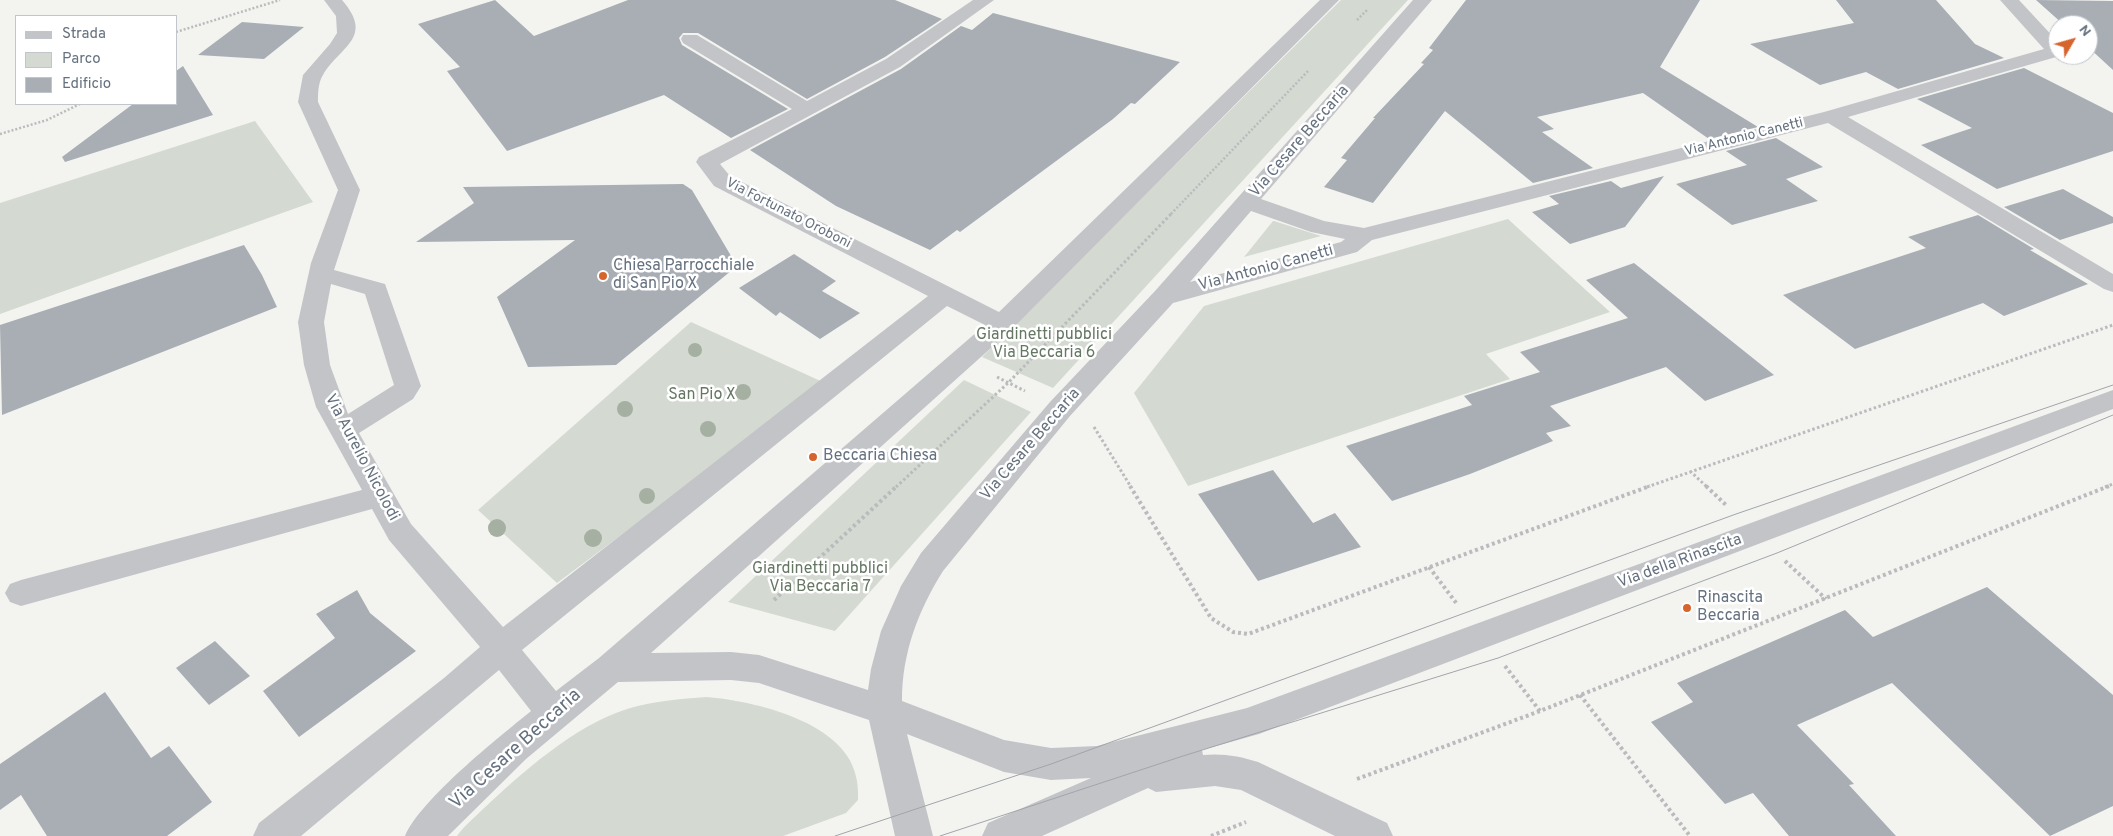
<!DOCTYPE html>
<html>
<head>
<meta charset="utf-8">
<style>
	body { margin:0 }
	#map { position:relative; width:2113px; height:836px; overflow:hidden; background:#f3f4f0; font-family:Overpass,sans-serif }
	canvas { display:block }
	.legend { position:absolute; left:15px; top:15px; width:162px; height:90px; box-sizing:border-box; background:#fff; border:1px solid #c1c6cc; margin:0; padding:6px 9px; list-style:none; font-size:15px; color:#65717f }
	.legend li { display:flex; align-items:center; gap:10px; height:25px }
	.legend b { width:25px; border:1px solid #c1c6cc }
	.north { position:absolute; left:2048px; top:15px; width:50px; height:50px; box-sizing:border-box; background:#fff; border:1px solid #c1c6cc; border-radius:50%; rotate:52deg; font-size:14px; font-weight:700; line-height:20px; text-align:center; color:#65717f }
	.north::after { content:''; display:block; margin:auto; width:18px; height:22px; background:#d6652d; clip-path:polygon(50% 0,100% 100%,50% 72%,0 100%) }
</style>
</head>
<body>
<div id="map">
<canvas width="2113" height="836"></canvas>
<ul class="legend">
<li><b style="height:6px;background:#c2c4c8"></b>Strada</li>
<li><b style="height:14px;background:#d4dad1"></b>Parco</li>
<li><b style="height:14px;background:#a8aeb4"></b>Edificio</li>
</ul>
<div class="north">N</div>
</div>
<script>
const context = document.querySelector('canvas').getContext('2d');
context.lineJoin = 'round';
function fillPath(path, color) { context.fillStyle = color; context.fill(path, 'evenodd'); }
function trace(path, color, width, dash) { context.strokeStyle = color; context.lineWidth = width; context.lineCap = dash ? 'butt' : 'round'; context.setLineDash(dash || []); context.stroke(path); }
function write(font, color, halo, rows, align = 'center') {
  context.font = font + ' Overpass,sans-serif'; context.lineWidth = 5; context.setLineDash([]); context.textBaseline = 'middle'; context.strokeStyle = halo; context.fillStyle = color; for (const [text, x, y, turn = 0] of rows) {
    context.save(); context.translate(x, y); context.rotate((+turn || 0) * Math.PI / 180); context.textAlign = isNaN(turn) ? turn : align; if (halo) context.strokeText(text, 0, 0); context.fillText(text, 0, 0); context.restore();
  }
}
const green = new Path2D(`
	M1341,0H1408L1053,388L982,357Z
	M255,121L313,202L0,314V203Z
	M1508,219L1610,312L1486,354L1510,379L1188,486L1134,393L1204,306Z
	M1273,221H1274L1321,236L1244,257Z
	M691,322L825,383L557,583L478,510Z
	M964,380L1031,412L835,631L728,602Z
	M707,697C754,701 849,722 857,781C858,787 858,794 858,800L846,813L783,836H457C463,827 473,819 481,811C520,774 575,725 627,709C653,701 680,699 707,697Z`);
const building = new Path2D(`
	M495,0L534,36L628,0H895L942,19L885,57L807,99L698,33H683L679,38L682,45L788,109L731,138L664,95L507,151L447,71L460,67L418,24Z
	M1466,0H1700L1660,67L1758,127L1709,139L1643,93L1537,117L1554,129L1542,132L1593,168L1533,183L1445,111L1373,203L1324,187L1347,160L1341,158L1375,118H1373L1424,64L1421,63L1433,50L1429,48Z
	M1836,0H1936L1975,44L2004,58L1898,89L1866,72L1820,85L1750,44L1854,23Z
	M2036,0L2113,1V70L2088,47V25H2064Z
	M993,13L1180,62L1135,104L1131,103L1113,119L960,232L957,230L930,250L836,206L750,150L901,69L961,26L972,30Z
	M242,22L304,27L264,59L198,55Z
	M183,66L213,115L65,162L62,157L133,104H176V71Z
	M2024,68L2113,113V151L1997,189L1921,145L1972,128L1917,99Z
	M1776,138L1823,167L1786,179L1818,201L1732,225L1676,184L1747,165L1726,151Z
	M1664,176L1625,227L1570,244L1532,212L1559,204L1549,196L1611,181L1621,188Z
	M683,184L692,190L737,266L616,365L528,367L497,297L575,240L416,242L474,203L463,187Z
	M2063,189L2113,217V223L2060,240L2004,207Z
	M1978,215L2034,249L2030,250L2088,284L2004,316L1983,303L1855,349L1783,295L1926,248L1908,237Z
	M244,245L262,275L277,307L2,415L0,325Z
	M794,254L836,281L822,291L860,313L820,339L780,312L776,316L739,288Z
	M1634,263L1774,375L1705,401L1666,367L1550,406L1571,426L1546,433L1553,441L1470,474L1392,501L1346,446L1472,405L1464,396L1540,372L1520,352L1628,318L1586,280Z
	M1273,470L1313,523L1335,513L1361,547L1258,581L1198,494Z
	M1987,587L2113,695V806L2050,836L1892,683L1797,725L1854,784L1849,785L1896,836H1789L1753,793L1725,804L1651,722L1693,702L1677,683L1845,610L1873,637Z
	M357,590L370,613L416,651L299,737L263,691L335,638L316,614Z
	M215,641L250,676L209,705L176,668Z
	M105,692L151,758L169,746L212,802L167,836H47L21,795L0,810V764Z`);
const pathFar2 = new Path2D(`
	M1357,20L1367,10
	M176,32L280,0
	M0,134L47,120L80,104
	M1171,214L1308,71`);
const pathFar1 = new Path2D(`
	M997,377L1025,391
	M1094,427L1131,487
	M1690,471L1707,487
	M896,487L1008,383L1172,213
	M1647,487L2113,325
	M2105,487L2113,484`);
const path = new Path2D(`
	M1130,486L1211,618L1233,632L1248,634L1650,486
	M1706,486L1726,505
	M1785,561L1826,599
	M1429,567L1457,604
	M774,600L897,486
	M1505,666L1540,711
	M1580,695L1690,836
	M1357,779L1540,711L2109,486
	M1211,836L1246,822`);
const minor = new Path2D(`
	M324,0H342C375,38 340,46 323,75C318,83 318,93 318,102L360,190L334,270L385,284L421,386L413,399L359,433L411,524L503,627L928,296L714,186L696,162L699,157L792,109L683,43L681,39L683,35H697L807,101L886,59L973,0H994L900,67L720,164L730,176L999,312L1320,0H1339L1011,330L651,653L731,652L759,655L868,690L871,669L881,631L901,586L921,553L1050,402L1155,291L1413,0H1432L1261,199L1324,221L1364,228L1824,112L2044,49L2000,0H2019L2058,42V55H2063L1848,117L2113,274V292L2104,289L1828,123L1372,240L1357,252L1173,303L1070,416L943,571C918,611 902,653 902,701L1004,740L1051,748L1097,746L1247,708L2113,390V409L1259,734L1202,750L1203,755C1222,753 1240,756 1258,762L1387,823L1393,836H1335L1241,790L1215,786L1156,792L1148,788L1042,836H982L988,823L1091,778L1051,780L1004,772L907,734L933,836H895L869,720L759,683L731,680L618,682L526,759L448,836H405C421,799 498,738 531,711L499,670L301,836H253L259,823L444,678L480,647L389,540L372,509L21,606L10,602L5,593L10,584L21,580L362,490L316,407L304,365L298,322L311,263L338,190L298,102L303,75L330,44L337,33L336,16ZM1251,211L1311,232L1345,239L1341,242L1190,282ZM331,284L365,294L394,385L348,414L330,365L324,322ZM947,306L985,325L599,658L556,691L522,650Z`);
const tram = new Path2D(`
	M835,836L1051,764L1736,514L2113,385
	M940,836L1183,756L1498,658L1777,553L2113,415`);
const trees = [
	[695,350,7],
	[743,392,8],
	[625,409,8],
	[708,429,8],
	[647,496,8],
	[497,528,9],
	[593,538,9]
];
const markers = [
	[603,276,5,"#d6652d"],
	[813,457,5,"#d6652d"],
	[1687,608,5,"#d6652d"]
];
const farStreetnames = [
	["Via Antonio Canetti",1744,138,-14],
	["Via Fortunato Oroboni",788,214,27]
];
const streetNames = [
	["Via Cesare Beccaria",1300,142,-49],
	["Via Antonio Canetti",1266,269,-15],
	["Via Cesare Beccaria",1031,445,-49],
	["Via Aurelio Nicolodi",361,458,62],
	["Via della Rinascita",1680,562,-20]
];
const poiNames = [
	["Chiesa Parrocchiale",613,267],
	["di San Pio X",613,285],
	["Beccaria Chiesa",823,457],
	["Rinascita",1697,599],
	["Beccaria",1697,617]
];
const parkNames = [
	["Giardinetti pubblici",1044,336],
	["Via Beccaria 6",1044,354],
	["San Pio X",702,396],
	["Giardinetti pubblici",820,570],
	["Via Beccaria 7",820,588]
];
const nearStreetnames = [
	["Via Cesare Beccaria",516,750,-42]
];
fillPath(green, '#d4dad1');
fillPath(building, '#a8aeb4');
trace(pathFar2, '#b9bbbd', 2.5, [2, 2]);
trace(pathFar1, '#b9bbbd', 3, [2.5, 2.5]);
trace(path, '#b9bbbd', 4, [3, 3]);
fillPath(minor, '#c2c4c8');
trace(tram, '#a1a5aa', 1);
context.fillStyle = '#a5afa2';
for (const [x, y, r] of trees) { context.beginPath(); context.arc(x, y, r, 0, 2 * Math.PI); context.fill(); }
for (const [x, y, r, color] of markers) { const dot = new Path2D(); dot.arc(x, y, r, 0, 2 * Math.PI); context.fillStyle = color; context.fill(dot); trace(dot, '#fff', 2); }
write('14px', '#65717f', '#fff', farStreetnames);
write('16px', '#65717f', '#fff', streetNames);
write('16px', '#65717f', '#fff', poiNames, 'left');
write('16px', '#657763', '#fff', parkNames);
write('19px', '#65717f', '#fff', nearStreetnames);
</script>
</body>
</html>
